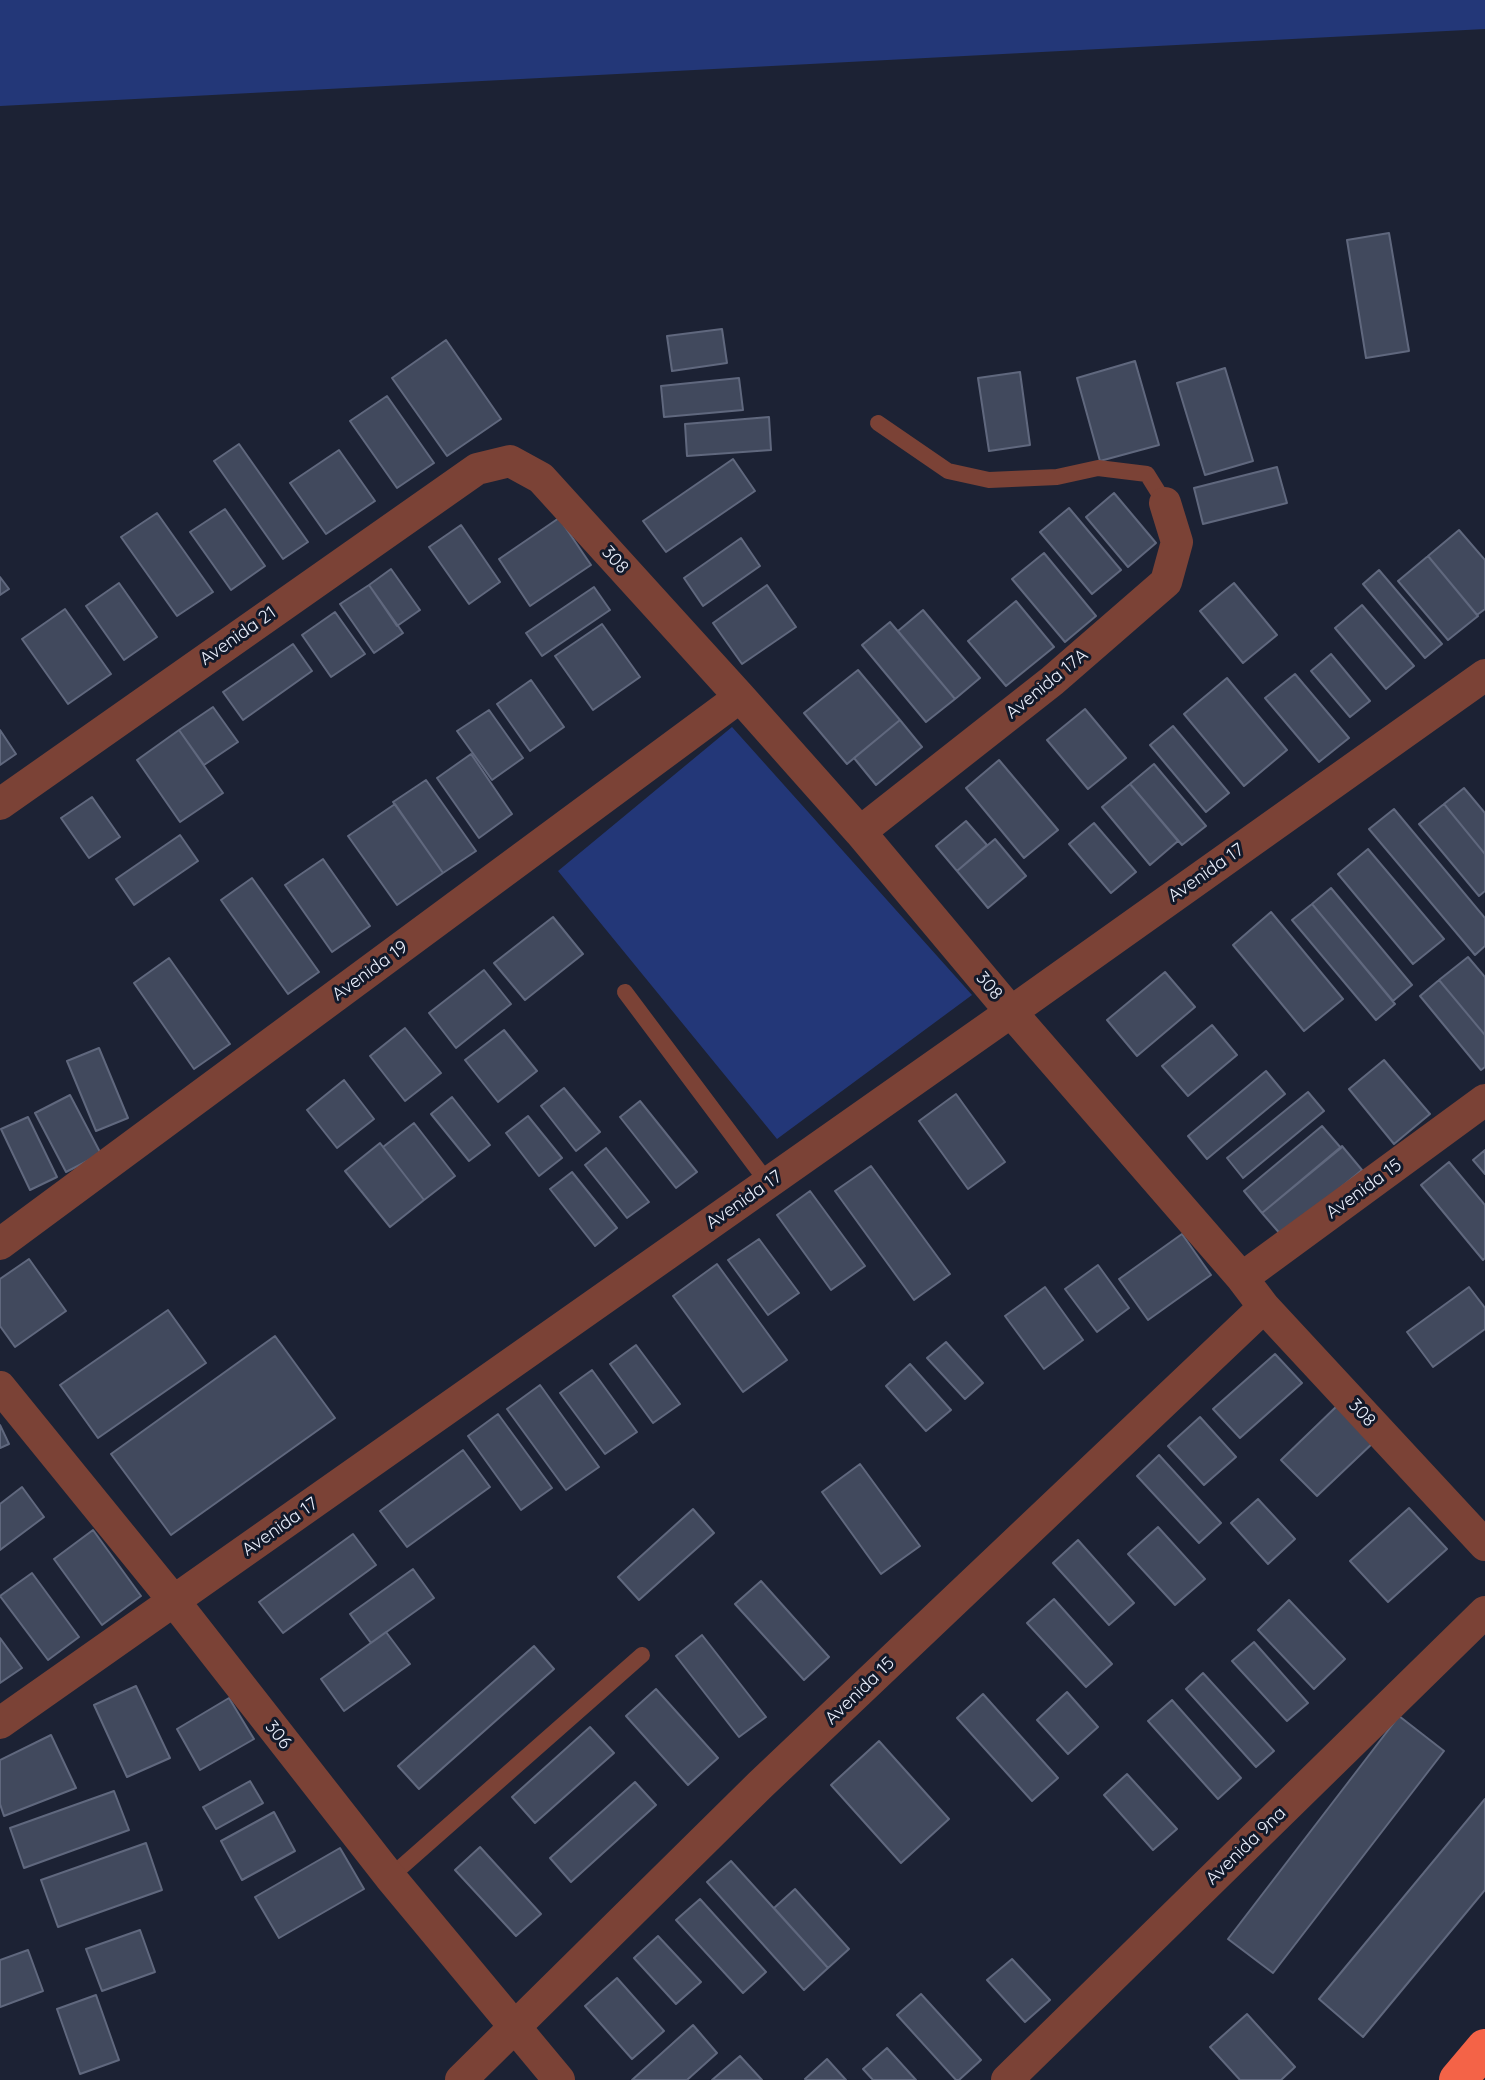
<!DOCTYPE html>
<html>
<head>
<meta charset="utf-8">
<style>
	body { margin:0 }
	canvas { display:block; background:#1c2234 }
</style>
</head>
<body>
<canvas width="1485" height="2080"></canvas>
<script>
const context = document.querySelector('canvas').getContext('2d');
context.lineJoin = 'round';
function fillPath(path, color) { context.fillStyle = color; context.fill(path, 'evenodd'); }
function trace(path, color, width, dash) { context.strokeStyle = color; context.lineWidth = width; context.lineCap = dash ? 'butt' : 'round'; context.setLineDash(dash || []); context.stroke(path); }
function write(font, color, halo, rows, align = 'center') {
  context.font = font + ' Quicksand,sans-serif'; context.lineWidth = 6; context.setLineDash([]); context.textBaseline = 'middle'; context.strokeStyle = halo; context.fillStyle = color; for (const [text, x, y, turn = 0] of rows) {
    context.save(); context.translate(x, y); context.rotate((+turn || 0) * Math.PI / 180); context.textAlign = isNaN(turn) ? turn : align; if (halo) context.strokeText(text, 0, 0); context.fillText(text, 0, 0); context.restore();
  }
}
const green = new Path2D(`
	M0,0H1485V29L0,106Z
	M732,727L972,995L777,1139L558,871Z`);
const building = new Path2D(`
	M1389,233L1409,351L1366,358L1347,240Z
	M722,329L727,363L672,371L667,336Z
	M446,340L501,419L447,456L392,378Z
	M1135,361L1159,445L1100,461L1077,378Z
	M1225,368L1253,461L1205,475L1177,383Z
	M1020,372L1030,445L989,451L978,378Z
	M739,378L743,410L664,417L661,386Z
	M387,396L434,463L397,488L350,421Z
	M769,417L771,450L687,456L685,424Z
	M239,444L308,542L283,559L214,461Z
	M339,450L375,501L326,534L290,483Z
	M733,459L755,491L666,552L643,521Z
	M1277,467L1287,503L1203,524L1194,488Z
	M1114,493L1156,543L1128,567L1086,517Z
	M1069,508L1121,570L1092,594L1040,532Z
	M225,509L265,566L231,590L190,532Z
	M157,513L213,592L177,616L121,537Z
	M559,518L591,565L530,606L499,559Z
	M461,525L500,582L469,604L429,547Z
	M1459,530L1485,560V609L1477,615L1428,556Z
	M741,538L760,566L703,606L684,578Z
	M1044,553L1096,616L1065,642L1012,579Z
	M1428,556L1478,616L1448,640L1398,581Z
	M391,569L420,610L397,626L369,585Z
	M1379,570L1442,644L1425,658L1363,584Z
	M0,577L9,589L0,595Z
	M119,583L157,637L124,660L86,606Z
	M1234,583L1277,635L1243,663L1200,611Z
	M369,585L403,633L374,653L340,604Z
	M767,585L796,627L742,664L713,623Z
	M594,587L610,610L542,656L526,633Z
	M1016,601L1054,647L1006,686L968,641Z
	M1362,605L1414,666L1386,689L1335,628Z
	M65,609L111,674L68,704L22,639Z
	M923,610L980,678L955,699L898,631Z
	M335,612L365,654L331,677L302,635Z
	M890,622L955,699L926,722L862,645Z
	M602,624L640,677L593,710L555,656Z
	M293,644L312,671L243,720L223,692Z
	M1331,654L1370,701L1350,717L1311,671Z
	M858,670L900,720L847,764L804,713Z
	M1295,674L1349,738L1319,762L1265,698Z
	M1227,678L1287,750L1244,786L1184,714Z
	M531,680L564,727L530,751L497,704Z
	M213,707L238,742L204,765L179,730Z
	M1085,709L1126,758L1088,789L1047,740Z
	M489,710L523,758L492,780L457,731Z
	M900,720L922,747L876,785L854,758Z
	M1173,726L1229,793L1206,812L1150,745Z
	M0,730L16,754L0,765Z
	M179,730L223,793L180,822L137,760Z
	M471,754L512,814L479,838L437,778Z
	M999,760L1058,830L1024,858L966,788Z
	M1154,764L1206,826L1182,845L1130,784Z
	M426,780L476,851L443,873L393,802Z
	M1130,784L1178,841L1150,865L1102,807Z
	M1464,788L1485,813V854L1444,804Z
	M92,797L120,837L89,858L61,818Z
	M395,804L443,873L397,905L348,836Z
	M1444,804L1485,854V891L1479,896L1419,824Z
	M1394,809L1485,918V946L1475,955L1369,829Z
	M966,821L987,845L957,871L936,846Z
	M1094,823L1136,872L1111,893L1069,844Z
	M180,835L198,861L134,905L116,879Z
	M995,839L1026,876L988,908L957,871Z
	M1368,849L1444,939L1413,964L1338,874Z
	M323,859L370,926L332,952L285,885Z
	M252,878L319,972L288,994L221,900Z
	M1331,888L1412,985L1393,1001L1312,904Z
	M1312,904L1395,1004L1376,1020L1292,920Z
	M1271,912L1343,999L1304,1031L1233,945Z
	M553,917L583,954L525,1000L494,963Z
	M1468,957L1485,977V1035L1439,980Z
	M169,958L230,1044L194,1069L134,983Z
	M484,970L511,1004L456,1048L429,1013Z
	M1165,972L1195,1007L1137,1056L1107,1020Z
	M1439,980L1485,1035V1067L1481,1070L1420,996Z
	M1212,1025L1237,1055L1188,1096L1162,1066Z
	M405,1028L441,1073L405,1101L370,1056Z
	M504,1030L537,1071L498,1102L465,1060Z
	M99,1048L128,1118L96,1131L67,1061Z
	M1384,1060L1430,1114L1394,1144L1349,1089Z
	M1266,1071L1285,1094L1207,1159L1188,1136Z
	M344,1080L374,1119L337,1148L307,1110Z
	M564,1088L600,1132L576,1151L541,1106Z
	M1308,1092L1324,1111L1243,1178L1227,1158Z
	M956,1094L1005,1162L968,1189L919,1121Z
	M70,1095L101,1154L66,1172L35,1113Z
	M452,1097L490,1145L469,1161L431,1114Z
	M640,1101L697,1172L676,1188L620,1117Z
	M528,1116L562,1158L539,1176L506,1133Z
	M28,1117L57,1177L30,1190L1,1129Z
	M414,1123L455,1176L424,1200L383,1147Z
	M1322,1126L1341,1148L1262,1213L1244,1191Z
	M380,1143L424,1200L390,1227L345,1171Z
	M1342,1146L1362,1170L1282,1236L1262,1213Z
	M606,1148L649,1202L627,1218L585,1165Z
	M1485,1150V1174L1473,1160Z
	M1449,1162L1485,1205V1258L1483,1260L1421,1185Z
	M871,1166L950,1274L914,1300L835,1191Z
	M572,1172L617,1228L595,1246L550,1189Z
	M810,1191L865,1266L831,1290L777,1215Z
	M1182,1234L1211,1275L1148,1320L1119,1279Z
	M759,1239L799,1293L768,1315L728,1260Z
	M29,1259L66,1311L15,1347L0,1326V1279Z
	M717,1264L787,1360L743,1392L673,1296Z
	M1098,1265L1129,1308L1097,1332L1065,1289Z
	M1045,1287L1083,1340L1044,1369L1005,1316Z
	M1469,1287L1485,1308V1329L1433,1367L1407,1332Z
	M168,1310L206,1363L98,1438L60,1385Z
	M275,1336L335,1418L171,1535L111,1454Z
	M946,1342L983,1383L965,1399L927,1358Z
	M636,1345L680,1404L653,1423L610,1364Z
	M1275,1354L1302,1383L1240,1438L1213,1409Z
	M910,1364L951,1410L926,1431L886,1386Z
	M592,1370L637,1432L605,1454L560,1393Z
	M540,1385L599,1467L566,1490L507,1409Z
	M1339,1404L1375,1441L1317,1496L1281,1460Z
	M498,1414L552,1488L521,1510L468,1436Z
	M1200,1417L1236,1457L1204,1485L1168,1446Z
	M0,1425L9,1444L0,1448Z
	M463,1450L490,1487L407,1547L380,1511Z
	M1159,1455L1221,1523L1199,1543L1137,1476Z
	M860,1464L920,1546L881,1574L822,1492Z
	M22,1487L44,1517L0,1550V1504Z
	M1258,1499L1295,1539L1268,1564L1231,1523Z
	M1409,1508L1447,1549L1388,1602L1350,1561Z
	M693,1509L714,1533L639,1600L618,1577Z
	M1158,1527L1205,1579L1175,1605L1128,1554Z
	M93,1530L141,1596L102,1625L54,1559Z
	M353,1534L376,1565L283,1633L259,1602Z
	M1078,1540L1134,1603L1109,1625L1053,1563Z
	M413,1569L434,1598L371,1643L350,1614Z
	M32,1573L79,1637L48,1660L0,1596Z
	M761,1581L829,1657L804,1680L735,1604Z
	M1054,1599L1112,1664L1086,1687L1027,1623Z
	M1289,1600L1345,1659L1314,1689L1258,1630Z
	M386,1632L410,1664L344,1711L321,1679Z
	M702,1635L766,1717L739,1737L676,1656Z
	M0,1638L22,1668L0,1683Z
	M1254,1642L1308,1703L1287,1721L1232,1661Z
	M534,1646L554,1669L419,1789L398,1766Z
	M1203,1673L1274,1751L1256,1767L1186,1689Z
	M136,1686L170,1758L127,1777L94,1705Z
	M656,1689L718,1758L688,1785L626,1716Z
	M1067,1692L1098,1727L1068,1754L1037,1720Z
	M983,1694L1058,1778L1032,1801L957,1718Z
	M229,1698L254,1739L200,1770L177,1729Z
	M1172,1700L1241,1778L1218,1799L1148,1721Z
	M1399,1716L1444,1751L1273,1973L1228,1939Z
	M590,1727L614,1753L535,1823L512,1797Z
	M51,1735L76,1788L4,1816L0,1804V1760Z
	M879,1741L949,1819L901,1863L831,1785Z
	M1127,1774L1177,1829L1153,1850L1104,1795Z
	M250,1781L263,1803L216,1829L203,1807Z
	M635,1782L656,1805L571,1882L550,1858Z
	M114,1791L129,1830L24,1868L10,1828Z
	M1485,1799V1890L1363,2037L1319,1999Z
	M274,1812L295,1851L242,1880L221,1841Z
	M146,1843L162,1890L58,1927L41,1880Z
	M480,1847L541,1914L516,1936L455,1870Z
	M340,1848L364,1889L279,1938L255,1897Z
	M731,1861L828,1968L804,1990L707,1882Z
	M795,1889L849,1949L828,1968L774,1908Z
	M700,1899L766,1972L743,1993L676,1920Z
	M140,1930L155,1972L102,1991L86,1949Z
	M658,1936L701,1982L676,2004L634,1958Z
	M28,1950L43,1991L0,2007V1960Z
	M1012,1959L1050,2000L1025,2022L987,1980Z
	M617,1978L664,2031L632,2059L585,2006Z
	M921,1994L981,2060L959,2080H956L897,2015Z
	M96,1995L119,2060L80,2074L57,2009Z
	M1247,2014L1295,2067L1281,2080H1240L1210,2047Z
	M693,2025L717,2053L687,2080H632Z
	M887,2048L916,2080H873L863,2069Z
	M740,2056L762,2080H712Z
	M827,2059L846,2080H806L805,2079Z`);
const lane = new Path2D(`
	M878,423L948,471L989,480L1057,477L1098,468L1147,474L1165,503
	M625,992L768,1183
	M390,1877L642,1655`);
const street = new Path2D(`
	M0,804L477,469L510,461L541,478L740,697L860,832L1011,1012L1242,1278L1264,1307L1485,1545
	M860,832L1052,681L1166,582L1177,542L1165,503
	M0,1244L740,697
	M1242,1278L1485,1100
	M0,1387L174,1601L390,1877L559,2080
	M0,1723L1011,1012L1485,675
	M461,2080L760,1785L1264,1307
	M1007,2080L1485,1612`);
const highway = new Path2D(`
	M1458,2080L1485,2048`);
const streetNames = [
	["308",615,560,48],
	["Avenida 21",238,636,-35],
	["Avenida 17A",1047,684,-39],
	["Avenida 17",1206,873,-35],
	["Avenida 19",370,971,-36],
	["308",989,986,50],
	["Avenida 15",1364,1189,-36],
	["Avenida 17",744,1200,-35],
	["308",1362,1413,47],
	["Avenida 17",280,1527,-35],
	["Avenida 15",860,1691,-44],
	["306",278,1735,52],
	["Avenida 9na",1246,1846,-44]
];
fillPath(green, '#233778');
fillPath(building, '#41495d');
trace(building, '#60687e', 2);
trace(lane, '#7b4236', 16);
trace(street, '#7b4236', 32);
trace(highway, '#f46347', 38);
write('18px', '#ebf0fd', '#12192a', streetNames);
</script>
</body>
</html>
